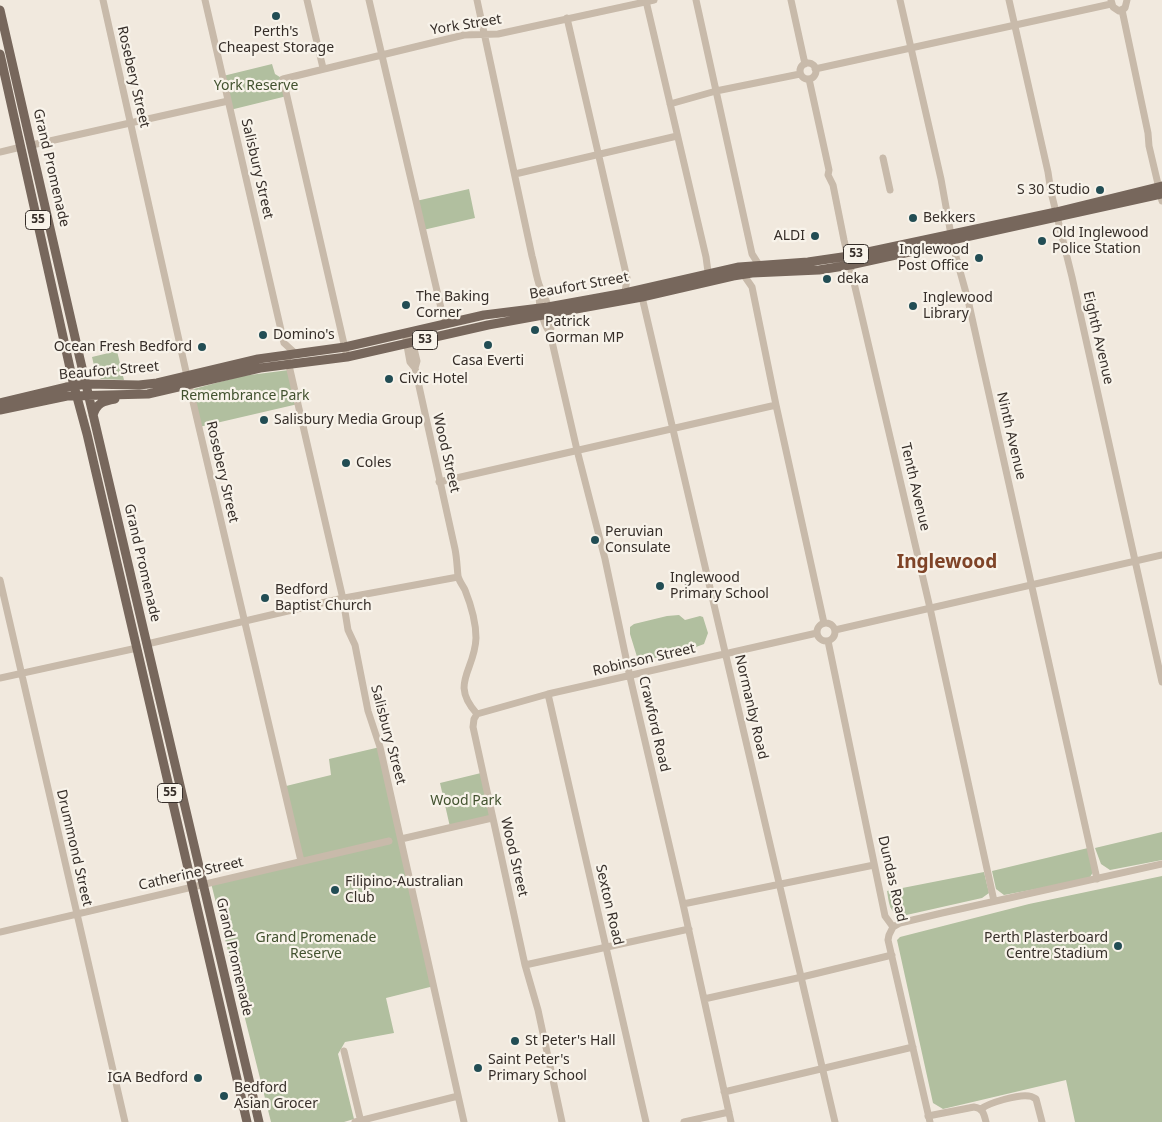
<!DOCTYPE html>
<html>
<head>
<meta charset="utf-8">
<style>
	body { margin:0 }
	canvas { display:block; background:#f1e9de }
</style>
</head>
<body>
<canvas width="1162" height="1122"></canvas>
<script>
const context = document.querySelector('canvas').getContext('2d');
context.lineJoin = 'round';
function fillPath(path, color) { context.fillStyle = color; context.fill(path, 'evenodd'); }
function trace(path, color, width, dash) { context.strokeStyle = color; context.lineWidth = width; context.lineCap = dash ? 'butt' : 'round'; context.setLineDash(dash || []); context.stroke(path); }
function write(font, color, halo, rows, align = 'center') {
  context.font = font + ' "Noto Sans",sans-serif'; context.lineWidth = 4.5; context.setLineDash([]); context.textBaseline = 'middle'; context.strokeStyle = halo; context.fillStyle = color; for (const [text, x, y, turn = 0] of rows) {
    context.save(); context.translate(x, y); context.rotate((+turn || 0) * Math.PI / 180); context.textAlign = isNaN(turn) ? turn : align; if (halo) context.strokeText(text, 0, 0); context.fillText(text, 0, 0); context.restore();
  }
}
const green = new Path2D(`
	M272,64L275,74L283,79L287,96L230,110L223,76Z
	M469,189L475,218L423,230L416,201Z
	M117,351L124,380L101,379L96,374L92,357Z
	M289,370L298,404L199,427L190,390L242,376Z
	M679,615L685,620L700,616L703,617L708,633L704,644L688,650L643,661L638,660L630,634V627L634,624L667,616Z
	M380,747L434,986L386,998L394,1033L345,1042L338,1054L354,1119L344,1122H271L211,883L301,861L282,787L331,775L329,759Z
	M481,773L492,818L450,827L440,783Z
	M1162,832V860L1110,870L1101,864L1095,848Z
	M1088,848L1093,872L1089,879L1004,895L996,889L992,871Z
	M984,872L989,893L982,898L902,916C889,914 889,902 887,891Z
	M1162,876V1122H1075L1066,1080L943,1109L933,1103L897,940L900,937L1029,904Z`);
const minor = new Path2D(`
	M103,0L189,385L301,861
	M205,0L284,343L296,354
	M307,0L323,68
	M369,0L441,308L444,317L453,323
	M477,0L532,256C535,266 536,277 540,287C547,301 554,317 550,333L577,450L605,559L630,677L683,904L731,1122
	M696,0L752,254L759,265
	M791,0L805,64
	M900,0L941,179L953,246L968,300L1097,879
	M1009,0L1048,172L1051,192L1072,277L1162,682
	M1111,0L1113,7L1119,11L1125,8L1127,0
	M646,1L706,257L709,279
	M1122,10L1148,133L1149,146L1162,201
	M567,18L627,278L625,293
	M800 71a8 8 0 1 1 16 0a8 8 0 1 1-16 0Z
	M815,69L1111,4
	M809,79L829,170L828,175L833,185L844,240L930,608L994,901
	M670,104L716,91L800,74
	M32,145L228,101
	M0,152L21,147
	M883,158L890,190
	M515,174L677,136
	M743,274L752,287L776,405L824,623
	M540,287C537,300 542,322 550,333
	M642,297L835,1122
	M410,332L417,361L415,368
	M406,340L410,362L415,368L455,549C457,559 457,567 458,576C459,581 463,586 465,590C471,605 476,622 476,638C475,671 449,683 477,714
	M347,357L283,79L464,35L498,34L654,0
	M288,361L343,599L348,630L355,645L368,711L380,747L464,1122
	M439,482L776,405
	M0,580L125,1122
	M817 632a9 9 0 1 1 18 0a9 9 0 1 1-18 0Z
	M835,630L1162,555
	M828,641L885,916L893,927
	M147,644L339,599L458,577
	M0,678L137,648
	M548,694L646,1122
	M477,714L474,719L473,727L525,965L538,1010L562,1122
	M477,714L548,694L817,633
	M401,839L492,818
	M683,904L874,865
	M893,927L900,923L942,913L1162,864
	M893,927L889,935L888,940L930,1122
	M0,932L389,841
	M525,965L689,929
	M704,999L802,977L892,955
	M344,1051L361,1122
	M724,1092L913,1047
	M981,1109C988,1103 1019,1094 1029,1096C1032,1096 1034,1098 1036,1099L1042,1122
	M928,1116L974,1107C983,1108 984,1114 986,1122
	M355,1122L458,1096
	M684,1122L729,1112`);
const major = new Path2D(`
	M0,10L80,359L259,1122
	M0,54L74,386L87,434L247,1122
	M0,403L66,387L87,384L139,385L157,383L258,359L345,347L484,315L548,307L625,293L739,267L808,262L849,256L1056,212L1162,186
	M0,410L67,396L148,394L260,368L347,357L488,325L642,297L733,276L752,273L819,270L850,265L914,251L952,240L1162,194
	M93,415C97,403 103,401 115,399`);
const markers = [
	[276,16,5,"#224d54"],
	[1100,190,5,"#224d54"],
	[913,218,5,"#224d54"],
	[815,236,5,"#224d54"],
	[1042,241,5,"#224d54"],
	[979,258,5,"#224d54"],
	[827,279,5,"#224d54"],
	[406,305,5,"#224d54"],
	[913,306,5,"#224d54"],
	[535,330,5,"#224d54"],
	[263,335,5,"#224d54"],
	[488,345,5,"#224d54"],
	[202,347,5,"#224d54"],
	[389,379,5,"#224d54"],
	[264,420,5,"#224d54"],
	[346,463,5,"#224d54"],
	[595,540,5,"#224d54"],
	[660,586,5,"#224d54"],
	[265,598,5,"#224d54"],
	[335,890,5,"#224d54"],
	[1118,946,5,"#224d54"],
	[515,1041,5,"#224d54"],
	[478,1068,5,"#224d54"],
	[198,1078,5,"#224d54"],
	[224,1096,5,"#224d54"]
];
const shields = [
	[38,220,25],
	[856,254,25],
	[425,340,25],
	[170,793,25]
];
const shieldNames = [
	["55",38,220],
	["53",856,254],
	["53",425,340],
	["55",170,793]
];
const streetNames = [
	["York Street",466,25,-9],
	["Rosebery Street",133,77,77],
	["Grand Promenade",51,168,77],
	["Salisbury Street",257,169,77],
	["Beaufort Street",579,286,-10],
	["Eighth Avenue",1098,338,77],
	["Beaufort Street",109,371,-5],
	["Ninth Avenue",1011,436,77],
	["Wood Street",446,453,77],
	["Rosebery Street",222,472,77],
	["Tenth Avenue",915,487,77],
	["Grand Promenade",142,563,77],
	["Robinson Street",644,660,-13],
	["Normanby Road",751,707,77],
	["Crawford Road",654,724,77],
	["Salisbury Street",388,735,75],
	["Drummond Street",74,848,77],
	["Wood Street",514,857,77],
	["Catherine Street",191,874,-13],
	["Dundas Road",892,879,77],
	["Sexton Road",609,905,77],
	["Grand Promenade",234,957,77]
];
const poiNames = [
	["Perth's",276,32,"center"],
	["Cheapest Storage",276,48,"center"],
	["S 30 Studio",1090,190,"right"],
	["Bekkers",923,218],
	["Old Inglewood",1052,233],
	["Police Station",1052,249],
	["ALDI",805,236,"right"],
	["Inglewood",969,250,"right"],
	["Post Office",969,266,"right"],
	["deka",837,279],
	["The Baking",416,297],
	["Corner",416,313],
	["Inglewood",923,298],
	["Library",923,314],
	["Patrick",545,322],
	["Gorman MP",545,338],
	["Domino's",273,335],
	["Ocean Fresh Bedford",192,347,"right"],
	["Casa Everti",488,361,"center"],
	["Civic Hotel",399,379],
	["Salisbury Media Group",274,420],
	["Coles",356,463],
	["Peruvian",605,532],
	["Consulate",605,548],
	["Inglewood",670,578],
	["Primary School",670,594],
	["Bedford",275,590],
	["Baptist Church",275,606],
	["Filipino-Australian",345,882],
	["Club",345,898],
	["Perth Plasterboard",1108,938,"right"],
	["Centre Stadium",1108,954,"right"],
	["St Peter's Hall",525,1041],
	["Saint Peter's",488,1060],
	["Primary School",488,1076],
	["IGA Bedford",188,1078,"right"],
	["Bedford",234,1088],
	["Asian Grocer",234,1104]
];
const parkNames = [
	["York Reserve",256,86],
	["Remembrance Park",245,396],
	["Wood Park",466,801],
	["Grand Promenade",316,938],
	["Reserve",316,954]
];
const districtNames = [
	["Inglewood",947,563]
];
fillPath(green, '#b1bf9f');
trace(minor, '#c8baaa', 7);
trace(major, '#77675c', 9);
for (const [x, y, r, color] of markers) { const dot = new Path2D(); dot.arc(x, y, r, 0, 2 * Math.PI); context.fillStyle = color; context.fill(dot); trace(dot, '#f8f3ea', 2); }
for (const [x, y, w] of shields) { const box = new Path2D(); box.roundRect(x - w / 2, y - 9.5, w, 19, 4); context.fillStyle = '#f8f3ea'; context.fill(box); trace(box, '#362e29', 1); }
write('bold 12px', '#362e29', null, shieldNames);
write('14px', '#362e29', '#f8f3ea', streetNames);
write('14px', '#362e29', '#f8f3ea', poiNames, 'left');
write('14px', '#42522f', '#f8f3ea', parkNames);
write('bold 19px', '#7f4428', '#f8f3ea', districtNames);
</script>
</body>
</html>
